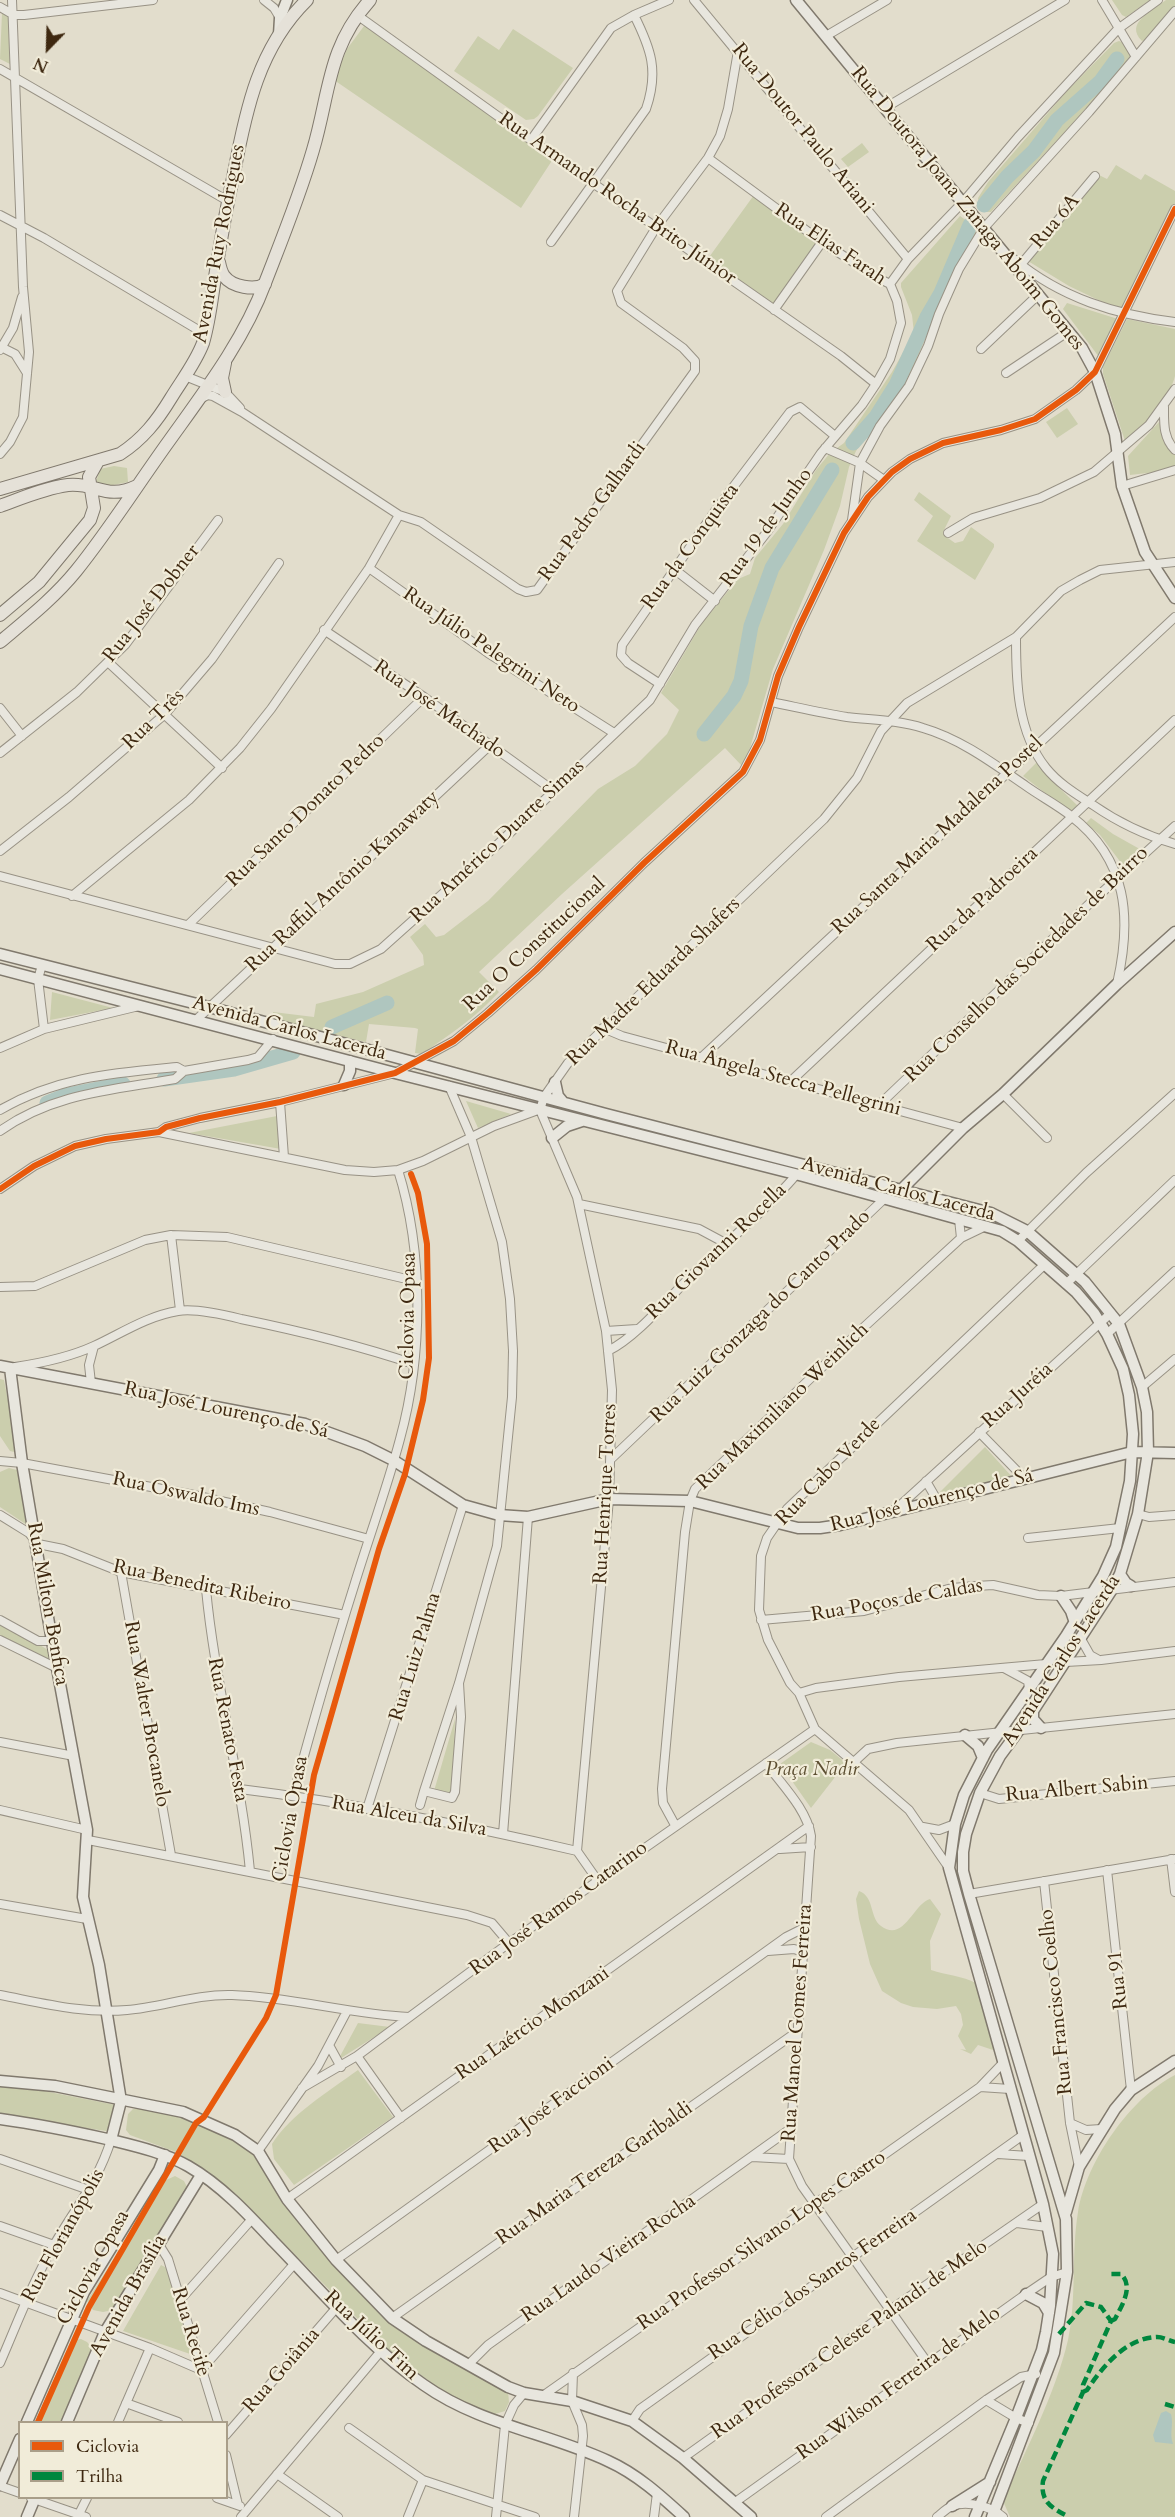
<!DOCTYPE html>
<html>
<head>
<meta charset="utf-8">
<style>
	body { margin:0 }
	#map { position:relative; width:1175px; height:2517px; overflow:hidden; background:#e2ddcc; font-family:Cardo,serif }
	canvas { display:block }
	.legend { position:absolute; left:18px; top:2421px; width:210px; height:78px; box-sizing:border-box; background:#f1ecd9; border:2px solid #a99e89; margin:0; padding:8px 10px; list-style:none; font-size:18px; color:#3e2810 }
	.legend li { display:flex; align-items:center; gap:12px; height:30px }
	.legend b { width:30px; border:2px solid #a99e89 }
	.north { position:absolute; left:18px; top:18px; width:60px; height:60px; -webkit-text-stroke:4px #f1ecd9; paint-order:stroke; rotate:203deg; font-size:16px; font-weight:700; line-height:24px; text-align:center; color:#3e2810 }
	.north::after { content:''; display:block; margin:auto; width:21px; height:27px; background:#3e2810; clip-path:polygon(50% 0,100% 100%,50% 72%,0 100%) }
</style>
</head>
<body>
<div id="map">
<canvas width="1175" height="2517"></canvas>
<ul class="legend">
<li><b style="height:8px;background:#e8590c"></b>Ciclovia</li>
<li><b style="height:8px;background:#00873e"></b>Trilha</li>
</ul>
<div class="north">N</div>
</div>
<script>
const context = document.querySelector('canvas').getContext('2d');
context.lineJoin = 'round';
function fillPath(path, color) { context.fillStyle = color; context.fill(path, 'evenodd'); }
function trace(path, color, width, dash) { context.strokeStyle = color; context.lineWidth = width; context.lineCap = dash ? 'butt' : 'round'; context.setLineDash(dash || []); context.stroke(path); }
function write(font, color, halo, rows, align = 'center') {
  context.font = font + ' Cardo,serif'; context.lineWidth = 4.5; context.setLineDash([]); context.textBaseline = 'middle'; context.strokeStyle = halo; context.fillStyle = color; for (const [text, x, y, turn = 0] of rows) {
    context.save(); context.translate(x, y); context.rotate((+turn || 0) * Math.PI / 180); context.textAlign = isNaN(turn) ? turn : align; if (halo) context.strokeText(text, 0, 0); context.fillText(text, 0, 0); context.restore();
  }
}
const green = new Path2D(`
	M1112,0H1150L1126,17L1122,15Z
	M1166,0H1175V9L1148,39L1142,41C1124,23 1152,11 1166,0Z
	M2,13L12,18L14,66L0,59Z
	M367,22L555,156L521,208L334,80L347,49Z
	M513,29L573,68L538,116L534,119L526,120L454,71L478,36L499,50Z
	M1119,41L1124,43L1131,57L1129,62L991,212H985L979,205L978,198L988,182L1067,91L1114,43Z
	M862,143L869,152L848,167L841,159Z
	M1116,165L1141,180L1145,174L1175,191V205L1123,312L1069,286L1023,258L1095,173L1107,179Z
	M754,195L820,241L773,307L707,260Z
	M960,216L974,226L976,233L954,270L908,380L856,451L849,467L840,506L824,550L773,669L750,748L742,766L725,748L562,894L479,972L499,992C477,1016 449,1036 421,1054L415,1053L418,1029L415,1028L369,1024L366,1042L274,1021L273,1012L314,1017L316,1004L363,992L424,965L423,955L410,937L425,924L436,937L444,935L488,901L598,789L635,766L667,734L679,710L661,693L702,623L738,579L750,574L755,558L783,524L816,470L830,453L844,443L892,372L914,333L912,315L901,287V283Z
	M1067,303L1118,319L1099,357L1063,309Z
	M1127,319L1175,329C1175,343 1175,361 1175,376C1172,392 1141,438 1125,441L1103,374V367Z
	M1067,408L1078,424L1057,438L1046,422Z
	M1159,422L1164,441L1175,452V466L1156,472L1130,475L1128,456Z
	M114,466L127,468L128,482L108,486L96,482L100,469Z
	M919,492L951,516L943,532L945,536L955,543L963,541L971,527L994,544V547L975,580L917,541L933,516L914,500Z
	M1037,762L1051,780L1078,806L1071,813L1023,776Z
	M1091,818L1113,834L1145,852L1125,868L1100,835L1086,823Z
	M52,992L113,1008L50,1020Z
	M466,1101L511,1114L478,1128Z
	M277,1116L281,1149L189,1133Z
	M0,1379L4,1380L18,1453L10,1451L0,1436Z
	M985,1447L1014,1479L934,1498Z
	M9,1468L17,1470L30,1527L0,1507V1472Z
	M0,1621L53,1653L51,1663L0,1638Z
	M455,1719L453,1796L434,1791Z
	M811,1742L830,1750L846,1763L811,1808L780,1764Z
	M859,1891C875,1897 869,1917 881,1926C904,1943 913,1904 930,1899L941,1914L930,1941L931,1970C946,1975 963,1976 976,1983L993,2041V2050L978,2045L971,2054L960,2049L966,2050L958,2036L963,2025L961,2014L956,2006L937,2009L913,2007L901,2003L882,1991L870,1964L859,1919L856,1899Z
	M358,2023L390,2027L338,2060Z
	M358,2070L393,2117L294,2185L274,2159L272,2144C292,2113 328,2092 358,2070Z
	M1175,2075V2517H1010L1003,2501C1026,2449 1055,2395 1068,2340C1077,2298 1071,2254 1078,2212C1086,2162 1130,2098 1175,2075Z
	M0,2086L44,2091L116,2105L113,2128L106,2131L0,2115Z
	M141,2108L182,2115L207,2124L257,2153L280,2188L393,2321L469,2372L508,2391L509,2402L505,2411L495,2414L451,2397L391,2353L237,2195L209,2172L176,2152L130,2135L126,2130L128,2114L133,2109Z
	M175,2176L184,2181L188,2189L113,2310L103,2312L93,2310L87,2301L164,2181Z
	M161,2265L171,2270L193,2355L123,2331Z
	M81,2339L87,2342L95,2351L64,2422H35L70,2344L74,2340Z`);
const water = new Path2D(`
	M1166,2411L1171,2414C1174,2425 1169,2433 1173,2444L1155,2442L1153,2435L1161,2413Z`);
const river = new Path2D(`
	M984,205L1007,177L1034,151L1057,120L1101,81L1117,59
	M853,443L876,417L896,385L927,317L941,293L970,225
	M704,734L734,696L741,681L751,626L772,568L832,470
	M332,1027L387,1003
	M164,1079L234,1069L293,1052
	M47,1103L67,1095L123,1084`);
const street = new Path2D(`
	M264,0L274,8L280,18
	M694,0L908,259
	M1102,0L1136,57
	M0,7L14,15H24L153,0
	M357,15L531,140L841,356L876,384
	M826,36L887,0
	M0,69L228,201
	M885,108L1065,0
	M531,140L611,28L634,15L669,0
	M0,215L44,238L205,334
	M551,242L646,109C659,71 651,49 634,15
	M1014,259C1061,298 1116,315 1175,322
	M1018,268L1095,176
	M890,284L908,259L963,202L1018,137L1118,29L1158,0
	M774,310L822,242
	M3,348L15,354L27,373
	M981,349L1039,294
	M0,350L13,328L22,297
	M1006,373L1069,331
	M185,376L225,392L240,408
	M202,398L208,395L213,396L242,412L399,515L421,522L518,589L526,592L537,590L695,371V361L683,348L621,303L617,291L657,226L708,158L720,136L728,109L738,51
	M1164,407C1164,423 1163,438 1175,450
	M825,448L860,463L884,480
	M0,454L10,442L23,417L29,352L23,287L12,0
	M1122,486L1175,470
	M852,520L860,463L880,426L909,386L928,346L939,314L959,269L984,228L1089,112L1175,11
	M948,533L973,518L1040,498L1094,472L1149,425L1175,389
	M369,568L488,653L614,733
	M674,569L715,601
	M324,630L424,697L554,791
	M1016,637C1016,681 1017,732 1046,768C1059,784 1076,794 1093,805C1119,823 1144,835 1175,844
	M108,662L222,768
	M660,684L628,663L621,655L622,645L715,511L790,412L800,407L835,436
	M771,702C796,707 822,713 847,717C872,720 899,720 923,728C961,739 994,764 1026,786C1040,796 1057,805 1071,816C1128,860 1132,918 1117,984
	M0,708L22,736
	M0,753L77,692L125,645L218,520
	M0,851L69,797L165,714L212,659L279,563
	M0,876L335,964H350L381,949L496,846L650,700L695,625L767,532L821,453L862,405L876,384L890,359L901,323L897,301L890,284L878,278L822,242L708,158
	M72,896L189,800L240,748L271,709L369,568L399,515
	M188,925L424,697
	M42,965L38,979L44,1029
	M196,1020L490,745
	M603,1028L622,1036L963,1128
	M0,1048L44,1029L139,1006
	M702,1057L1175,617
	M791,1081L1175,720
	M449,1086L471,1137L502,1242L510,1299L513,1351L512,1397L497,1546L459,1683L424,1791L452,1798L455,1792L461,1717L459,1683
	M1003,1094L1047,1138
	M280,1102L284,1157
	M879,1105L1087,906L1175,826
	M0,1110C57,1077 113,1073 177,1067L184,1071L248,1060L258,1057L273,1039
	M540,1110L544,1097L568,1063L824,819L857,778L881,731L907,703L1016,637L1061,591L1080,580L1100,570L1175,562
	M540,1110L577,1197L606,1331L612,1390L609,1499L577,1851L598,1881
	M0,1131C53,1093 113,1090 175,1079L184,1071
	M159,1132L345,1170L374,1172L398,1170L423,1161L494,1126L538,1110
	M0,1189L34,1166L75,1146L106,1139L159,1132L166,1127L200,1118L280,1102L395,1073L454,1041L488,1013L536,970L644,863L743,772L760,740L778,676L799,627L844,533L868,497L892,472L910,459L943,443L1001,430L1035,419L1076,390L1095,372L1175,209
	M579,1204L699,1229L727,1244
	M959,1219L961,1238
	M171,1235L180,1310
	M1018,1241L1086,1173L1175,1093
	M1066,1284L1175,1180
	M0,1287L35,1286L145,1240L171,1235L227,1237L415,1281
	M606,1331L637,1329
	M1107,1334L1175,1271
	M608,1351C638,1336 670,1296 696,1271C730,1239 766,1210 796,1175
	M15,1367C42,1363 70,1357 94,1346C122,1333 147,1316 178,1311C195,1308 225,1315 241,1319C300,1331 357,1345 414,1364
	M91,1383L89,1365L94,1346
	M1142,1387L1175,1359
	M979,1432L1024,1478
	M612,1458L885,1198
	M0,1461L22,1463L189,1494L270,1512L369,1539
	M926,1481L937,1500
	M895,1510L1111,1313
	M1138,1514L1149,1517L1175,1515
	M0,1515L29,1533L38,1544L63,1549L121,1572L345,1615
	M1028,1538L1120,1528
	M121,1572L171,1855
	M206,1589C215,1684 241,1776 250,1871
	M0,1620L38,1641H52
	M761,1620L864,1611L952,1588L976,1586L993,1585L1038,1595L1061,1596L1175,1582
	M1081,1639L1090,1655L1099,1660
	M0,1640L59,1669
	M1066,1662L1101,1660L1175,1651
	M1004,1668L1028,1681L1029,1689
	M799,1693L816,1688L899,1677L1046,1664
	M0,1742L74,1756
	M855,1761L868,1749L897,1743L1175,1714
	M766,1763C781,1784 807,1809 811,1836L789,2159L802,2186L927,2362
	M240,1789C353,1803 466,1825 577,1851
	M980,1793L999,1799L1175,1781
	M293,1796C312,1726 332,1656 354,1586C369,1537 387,1488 400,1439C423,1355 424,1253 398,1170
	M420,1805L424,1791
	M367,1809L463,1505
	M0,1810L87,1830
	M675,1825L663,1803L662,1789L685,1532L690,1501L695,1489L864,1327L961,1238L986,1226
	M923,1827L939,1830L955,1824
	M503,1834L528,1517
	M88,1840L467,1915L492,1923L509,1943
	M780,1849L811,1847
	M1171,1859L1175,1892
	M949,1868L909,1810L815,1729L799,1693L790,1683L768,1640L759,1610L761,1556L767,1538L787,1509L1044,1265
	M1107,1870L1131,2090
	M1044,1881L1070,2123L1079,2167
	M969,1894L1175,1859
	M0,1904L87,1919
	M768,1951L794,1949L803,1952
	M0,1995C42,2003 84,2014 127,2010C162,2007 196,1994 232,1995C292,1997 349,2014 409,2017
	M330,2047L341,2067
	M357,2056L401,2118
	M980,2087L1010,2089
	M302,2088L357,2056L509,1943L815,1729
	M1070,2123L1086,2130L1101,2129
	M258,2151L318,2066L347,2011
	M998,2154L1029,2156
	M752,2157L789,2159
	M0,2159L89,2190
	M287,2199L809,1826
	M1017,2223L1047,2227
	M0,2226L54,2245
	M158,2243L168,2259L218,2422
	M336,2260L786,1937L804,1928
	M0,2293L150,2348L201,2370L295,2263
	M181,2299L252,2219
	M392,2318L798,2031
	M0,2363C17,2324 32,2283 54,2245C75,2208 98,2182 111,2140
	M469,2364L488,2345L790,2129
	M573,2373L572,2401L582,2425L583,2436L574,2517
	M544,2395L980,2087L1003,2063
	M986,2400L1016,2418L1029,2423
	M126,2403L178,2422
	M632,2421L640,2409L1023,2135
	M118,2422L150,2348
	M349,2428L423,2480L535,2517
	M226,2435L337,2307
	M226,2455L238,2505
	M683,2458L890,2310L1043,2204
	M277,2474L338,2517
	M0,2486L20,2493
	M31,2498L86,2517
	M217,2498L240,2506
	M734,2503L1026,2294L1051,2277L1067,2272
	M79,2514L87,2498
	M241,2517L381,2351
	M408,2517L423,2480
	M496,2517L505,2425L514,2405L524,2393
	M654,2517L657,2493
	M826,2517L986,2400L1021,2377L1036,2374
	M937,2517C941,2514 947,2508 952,2506C968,2500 992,2507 1003,2517`);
const secondary = new Path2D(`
	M796,0L1082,348L1095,372L1115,434L1122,486L1145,552L1175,598
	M279,35L280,18L287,0
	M0,954L209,1007L606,1114L991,1213L1027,1231L1085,1282L1119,1324L1142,1387L1147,1412L1148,1452L1138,1514L1120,1574L1113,1588L1033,1711L1000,1756L980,1793L966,1834L963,1852V1871L969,1894L1066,2219L1067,2272L1054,2353L992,2517
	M0,969L395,1073L803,1176L1002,1231L1018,1241L1076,1292L1094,1313L1107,1334L1123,1369L1129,1395L1133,1434L1130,1481L1116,1547L1103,1576L1066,1636L987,1750L964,1795L955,1824L949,1868L1043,2204L1053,2254L1050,2306L1046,2332L1042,2350L1016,2418L975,2517
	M555,1082L558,1096L563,1102
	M344,1085L350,1071V1061
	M552,1138L567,1126L582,1121
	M900,1191L963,1128L1003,1094L1117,984L1175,932
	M0,1366L305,1424L365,1446L393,1460L463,1505L499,1515L528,1517L609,1499L690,1501L798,1528H820L840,1525L1132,1452L1175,1453
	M10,1368L22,1463L52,1641L87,1830L83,1897L99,1965L121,2101L111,2140
	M1120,1574L1126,1583L1131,1586
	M1061,1596L1071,1611L1075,1623
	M1033,1711V1719L1041,1728
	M965,1735L978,1746L983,1758
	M0,2081L55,2086L183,2112L235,2135L258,2151L287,2199L336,2260L392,2318L426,2341L508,2387L524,2393L572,2401L632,2421L683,2458L751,2517
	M0,2119C36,2124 71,2131 107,2139C135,2146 163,2152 188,2166C221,2185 248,2214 273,2241C321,2290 367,2346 424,2385C479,2424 548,2433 608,2461C637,2474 661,2496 684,2517
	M1066,2212L1079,2167L1115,2109L1131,2090L1175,2061
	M1026,2294L1043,2303L1049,2313
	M27,2422L84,2292L159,2170L165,2155
	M67,2422L105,2332L201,2175
	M0,2485L20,2439
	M952,2506L990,2482
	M27,2517L35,2498`);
const primary = new Path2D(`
	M219,262C220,267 221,272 224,276C232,287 255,291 265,284
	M225,392L222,378L225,363
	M0,489L120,454C143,439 157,421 171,398C182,380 196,362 203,343C210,319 212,295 216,271C221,238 227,205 234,173C246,109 259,47 307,0
	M0,506C22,498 45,488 68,485C96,482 106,501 137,486
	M0,615L39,582L90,520L94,508L89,477L98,461
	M0,642C26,620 54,598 76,571C109,530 138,484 169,441C204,392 244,340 265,283C282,239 300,195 313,150C330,93 327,48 370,0`);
const quiet = new Path2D(`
	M1111,2321L1115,2319C1122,2305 1134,2287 1121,2274H1111
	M1059,2334L1086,2303L1101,2307L1111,2321L1083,2385V2392L1043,2481C1040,2502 1052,2508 1069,2517
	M1083,2392L1087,2390C1103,2366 1126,2338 1157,2337C1164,2337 1169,2341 1175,2342
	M1165,2404L1175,2407`);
const cycleway = new Path2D(`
	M0,1189L34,1166L75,1146L106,1139L159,1132L166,1127L200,1118L280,1102L395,1073L454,1041L488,1013L536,970L644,863L743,772L760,740L778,676L799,627L844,533L868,497L892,472L910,459L943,443L1001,430L1035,419L1076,390L1095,372L1175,209
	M38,2422L89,2307L196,2123L204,2117L266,2018L276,1995L314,1775L379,1549L405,1474L423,1400L429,1358L427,1244L418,1193L411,1174`);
const streetNames = [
	["Rua Doutor Paulo Ariani",802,129,51],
	["Rua Armando Rocha Brito Júnior",617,199,35],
	["Rua Doutora Joana Zanaga Aboim Gomes",967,209,51],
	["Rua 6A",1056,222,-50],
	["Avenida Ruy Rodrigues",220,244,-79],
	["Rua Elias Farah",830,245,34],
	["Rua Pedro Galhardi",593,512,-54],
	["Rua 19 de Junho",767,528,-54],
	["Rua da Conquista",691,547,-54],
	["Rua José Dobner",152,604,-52],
	["Rua Júlio Pelegrini Neto",491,651,34],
	["Rua José Machado",439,710,35],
	["Rua Três",154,720,-44],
	["Rua Santo Donato Pedro",306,811,-44],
	["Rua Santa Maria Madalena Postel",938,836,-43],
	["Rua Américo Duarte Simas",498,842,-43],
	["Rua Rafful Antônio Kanawaty",343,882,-43],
	["Rua da Padroeira",983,900,-43],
	["Rua O Constitucional",535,945,-43],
	["Rua Conselho das Sociedades de Bairro",1027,965,-44],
	["Rua Madre Eduarda Shafers",654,982,-44],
	["Avenida Carlos Lacerda",289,1029,15],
	["Rua Ângela Stecca Pellegrini",783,1079,15],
	["Avenida Carlos Lacerda",898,1190,15],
	["Rua Giovanni Rocella",717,1252,-44],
	["Ciclovia Opasa",409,1316,-89],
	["Rua Luiz Gonzaga do Canto Prado",761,1317,-44],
	["Rua Juréia",1018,1396,-42],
	["Rua Maximiliano Weinlich",783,1407,-44],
	["Rua José Lourenço de Sá",226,1411,12],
	["Rua Cabo Verde",829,1472,-46],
	["Rua Henrique Torres",606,1494,-87],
	["Rua Oswaldo Ims",186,1495,12],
	["Rua José Lourenço de Sá",932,1501,-14],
	["Rua Benedita Ribeiro",202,1586,12],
	["Rua Poços de Caldas",897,1601,-10],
	["Rua Milton Benfica",47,1604,80],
	["Rua Luiz Palma",416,1657,-73],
	["Avenida Carlos Lacerda",1062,1661,-57],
	["Rua Walter Brocanelo",146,1714,80],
	["Rua Renato Festa",227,1730,79],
	["Rua Albert Sabin",1077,1790,-5],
	["Rua Alceu da Silva",409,1817,10],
	["Ciclovia Opasa",291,1819,-80],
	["Rua José Ramos Catarino",559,1909,-36],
	["Rua 91",1119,1980,-96],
	["Rua Francisco Coelho",1057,2002,-96],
	["Rua Manoel Gomes Ferreira",798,2023,-86],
	["Rua Laércio Monzani",533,2024,-35],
	["Rua José Faccioni",552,2106,-36],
	["Rua Maria Tereza Garibaldi",595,2174,-35],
	["Rua Florianópolis",64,2236,-61],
	["Rua Professor Silvano Lopes Castro",762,2241,-35],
	["Rua Laudo Vieira Rocha",609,2259,-35],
	["Ciclovia Opasa",94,2268,-61],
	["Rua Célio dos Santos Ferreira",813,2285,-35],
	["Avenida Brasília",129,2296,-61],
	["Rua Recife",190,2332,73],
	["Rua Júlio Tim",371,2336,43],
	["Rua Professora Celeste Palandi de Melo",850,2340,-35],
	["Rua Goiânia",282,2371,-49],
	["Rua Wilson Ferreira de Melo",899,2384,-36]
];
const parkNames = [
	["Praça Nadir",812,1770]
];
fillPath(green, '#cbcead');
fillPath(water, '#afc6bf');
trace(river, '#afc6bf', 15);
trace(street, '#989285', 10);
trace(secondary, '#80796d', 13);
trace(primary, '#80796d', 14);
trace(street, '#e8e6de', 8);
trace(secondary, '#e8e6de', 10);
trace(primary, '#e5e1d8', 12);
trace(quiet, '#00873e', 4.5, [9, 4.5]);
trace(cycleway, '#e8590c', 6);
write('20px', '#3e2810', '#f1ecd9', streetNames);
write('italic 20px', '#5c4e31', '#f1ecd9', parkNames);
</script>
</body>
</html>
